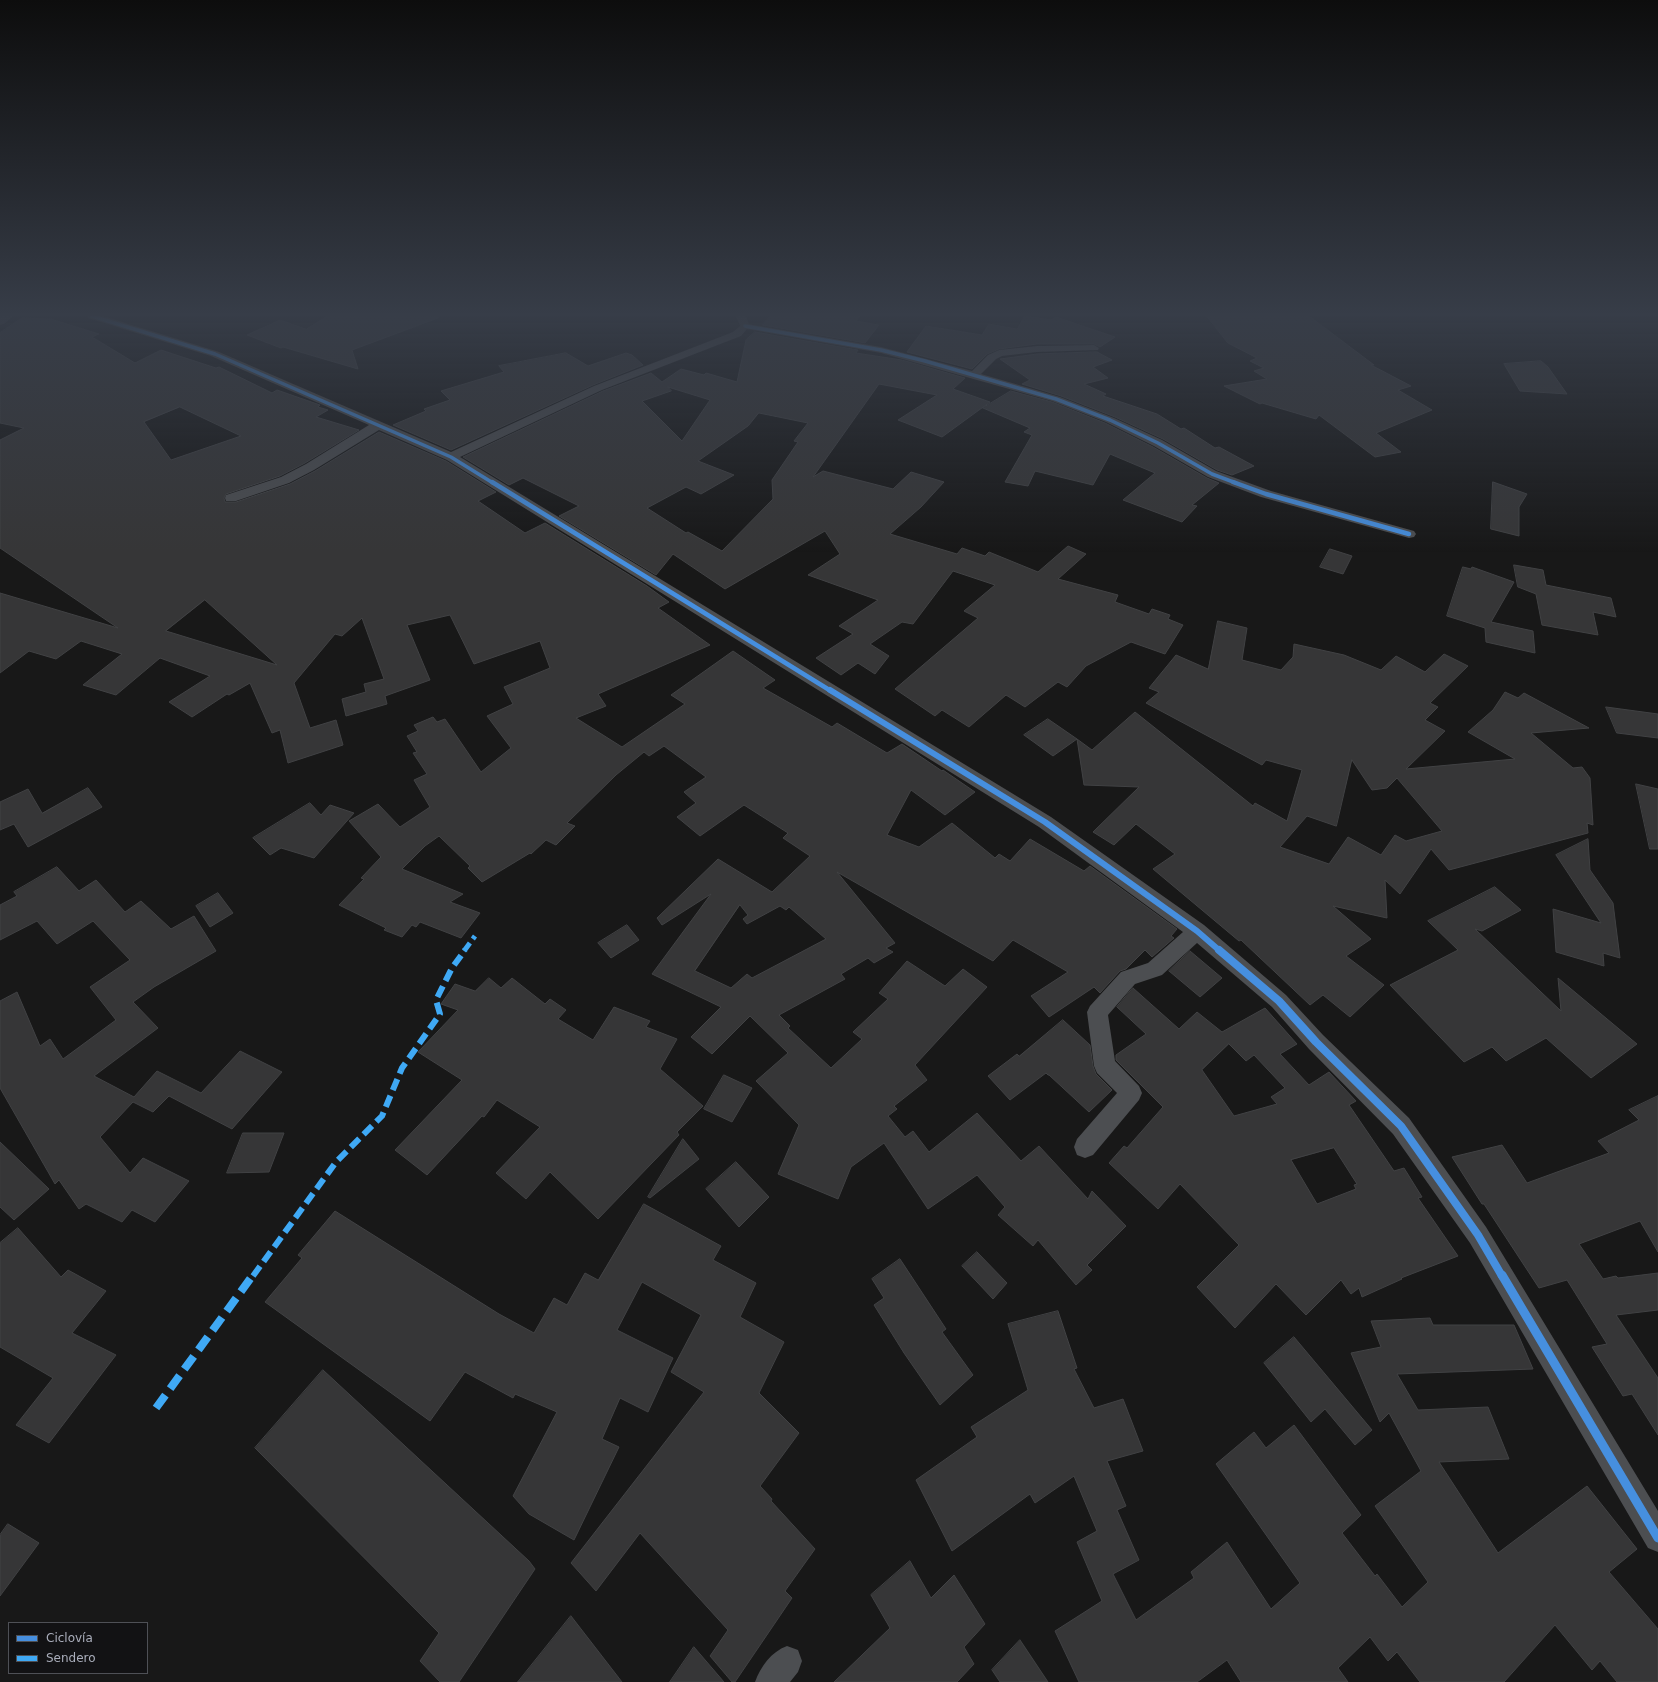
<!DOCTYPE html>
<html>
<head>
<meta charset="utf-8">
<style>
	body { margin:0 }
	#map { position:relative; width:1658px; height:1682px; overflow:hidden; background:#181818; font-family:"DejaVu Sans",sans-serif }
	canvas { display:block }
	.legend { position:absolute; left:8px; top:1622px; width:140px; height:52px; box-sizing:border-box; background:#121214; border:1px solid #4e5056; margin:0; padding:5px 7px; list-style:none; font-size:12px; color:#a9adba }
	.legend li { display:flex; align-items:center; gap:8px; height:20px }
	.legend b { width:20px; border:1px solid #4e5056 }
</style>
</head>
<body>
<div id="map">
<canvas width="1658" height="1682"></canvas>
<ul class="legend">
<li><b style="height:5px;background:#468fdf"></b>Ciclovía</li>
<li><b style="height:5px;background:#3fa9f5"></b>Sendero</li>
</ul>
</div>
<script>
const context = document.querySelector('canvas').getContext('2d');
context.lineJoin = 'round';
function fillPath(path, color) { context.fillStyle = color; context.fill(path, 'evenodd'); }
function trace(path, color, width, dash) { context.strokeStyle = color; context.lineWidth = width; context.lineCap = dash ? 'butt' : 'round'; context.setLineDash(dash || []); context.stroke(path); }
const building = new Path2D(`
	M328,316H438V318L352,350L358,369L283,347L281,348L247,335L280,320L306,329Z
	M771,316H860L856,321L879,325L865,343L762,325Z
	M1025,316L1051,320L1056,317L1115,337L1100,347L1094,344H1037L999,349L987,354L972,369L907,352L926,326L982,335L989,324L1017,329Z
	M1207,316H1309L1374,365H1371L1411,386L1398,390L1432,410L1376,433L1401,452L1375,457L1319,415L1316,419L1262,403L1260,404L1224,386L1267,379L1254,371L1264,368L1250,361L1257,358L1228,343Z
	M22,318L51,319L99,334L92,337L135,363L161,350L216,368L219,367L272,393L277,390L320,405L318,407L328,410L316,417L359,430L305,463L280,476L226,494L224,498L225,502H236L290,484L315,471L379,432L446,461L496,492L478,501L525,533L545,523L647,586L669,602L658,608L710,645L598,694L606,706L576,718L622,747L685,704L671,695L733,651L775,680L763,688L832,727L837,723L887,753L902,744L942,771L943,770L975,792L945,815L911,790L887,835L919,847L952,823L995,858L999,854L1010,861L1030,839L1084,871L1090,866L1177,929L1171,936L1174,938L1152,957L1145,950L1126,969L1120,971L1100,993L1094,987L1049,1017L1031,996L1068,972L1013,940L993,961L837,872L895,943L886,948L893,952L874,963L868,958L841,974L845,979L779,1015L790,1026L788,1028L831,1068L862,1039L853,1032L888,999L879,993L907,961L945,986L963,969L987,987L915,1065L927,1080L894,1106L897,1109L888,1116L905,1137L913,1131L929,1152L977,1113L1021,1161L1039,1146L1088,1199L1092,1191L1126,1226L1087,1265L1092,1270L1076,1285L1038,1240L1033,1246L998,1215L1005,1207L977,1175L928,1209L884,1143L851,1167L838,1199L778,1174L799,1125L756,1081L788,1053L750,1016L712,1054L691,1037L721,1007L652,974L711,894L662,925L657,918L718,859L772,892L810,856L783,838L788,833L744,805L700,836L677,817L696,803L684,792L706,777L664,746L649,756L644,752L616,775L567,823L575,826L556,845L546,840L531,854L530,853L482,882L468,868L470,866L439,836L425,846L402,869L463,894L450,902L480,913L461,938L420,922L416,927L412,925L402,937L384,930L386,928L339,905L364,879L361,878L381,857L349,821L378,804L400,827L430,807L414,780L427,774L413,753L417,752L407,736L418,731L414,725L433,717L437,722L445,719L481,772L511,748L487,716L513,704L504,687L550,668L540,641L474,664L450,615L407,625L430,680L385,696L387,704L346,716L342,699L366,692L364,684L384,679L362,618L342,636L335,634L294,683L310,728L336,720L343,745L288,763L280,730L272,733L250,683L229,695L227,694L192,717L169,702L210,676L160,658L116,695L83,685L122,654L81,641L56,659L29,651L0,673V593L118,628L0,548V440L24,428L0,423V333ZM180,407L241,436L171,460L144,422ZM205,600L277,665L166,631ZM740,905L748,915L743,919L747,924L780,906L786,910L789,907L826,939L752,978L747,974L731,988L695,971Z
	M755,332L858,350L856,353L902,360L965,378L953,389L990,402L942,437L898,420L937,395L879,384L813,477L823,471L893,489L911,472L944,482L921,507L890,534L957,554L962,548L985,556L989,552L1038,572L1068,546L1086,554L1058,579L1118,595L1115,602L1149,614L1152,609L1170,615L1168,619L1183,625L1165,654L1131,642L1086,666L1067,687L1058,682L1025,707L1006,695L969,727L942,710L935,716L895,689L978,618L964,611L995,585L953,571L913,624L902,622L870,644L889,656L875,674L858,663L841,675L816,658L853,634L839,626L878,600L808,575L840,554L825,531L725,589L673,554L656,575L559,516L579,506L523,478L509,485L463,457L603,391L651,373L662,382L681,369L704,375L706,373L737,382L746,340ZM668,387L710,400L682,441L642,401L671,391ZM759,413L808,423L794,441L798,442L772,480L773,499L722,551L688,532L686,533L647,508L686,487L701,494L734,475L698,461L748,426Z
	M1097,352L1112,360L1093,367L1108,378L1084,384L1106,394L1103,396L1157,414L1181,429L1184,428L1215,448L1219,447L1254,466L1232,475L1217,470L1163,439L1115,417L1061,396L1022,384L1030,380L1000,359L1037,354Z
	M566,353L588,366L626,353L632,355L643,365L593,385L451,450L393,425L426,411L424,409L450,400L441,391L504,372L499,366Z
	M1541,361L1548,367L1567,394L1520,391L1504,364Z
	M1011,391L1052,402L1105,423L1153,447L1207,478L1219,483L1192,505L1197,506L1182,522L1123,500L1155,473L1110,454L1093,485L1035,471L1028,486L1005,482L1032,435L1024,432L1030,428L983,408Z
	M1493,482L1527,494L1519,507V536L1491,529Z
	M1330,549L1352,556L1343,574L1320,567Z
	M1514,565L1543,570L1546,585L1611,598L1616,617L1593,612L1598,635L1542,625L1536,594L1518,587Z
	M1463,567L1471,569L1472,567L1514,582L1491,622L1533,631L1535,653L1486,642L1485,628L1447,616Z
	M1218,621L1247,628L1242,660L1281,670L1293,657L1294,644L1344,655L1381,670L1396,656L1425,672L1444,654L1468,666L1430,703L1438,707L1425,720L1445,731L1406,769L1515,759L1468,732L1493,710L1505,692L1518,698L1524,693L1589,728L1531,733L1573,768L1582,767L1590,778L1593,825L1587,823L1588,833L1449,870L1431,849L1400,894L1385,880L1387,918L1333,906L1371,939L1346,956L1384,985L1350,1017L1323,995L1310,1005L1241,940L1239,941L1153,869L1175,854L1136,824L1114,845L1093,832L1139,787L1084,785L1077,739L1092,750L1135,712L1253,806L1255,803L1287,821L1302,770L1266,760L1262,765L1146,703L1159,692L1149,688L1176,655L1208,669ZM1352,760L1372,790L1387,788L1397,778L1442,831L1406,841L1395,835L1381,855L1348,837L1329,864L1280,847L1307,816L1336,826Z
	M1606,707L1658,714V738L1617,733Z
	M1048,719L1077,739L1053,756L1024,735Z
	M1636,784L1658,789V849H1650Z
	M88,788L102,807L28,847L14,824L0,830V802L28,789L42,813Z
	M310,803L321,815L330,805L354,813L314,858L281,848L270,855L253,838Z
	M1588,839L1590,870L1613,903L1616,927L1620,958L1603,953L1604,966L1556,952L1553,909L1601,923L1556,855Z
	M57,867L79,891L96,880L125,912L141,901L171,929L194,916L216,951L154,987L133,1002L158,1028L94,1076L134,1097L157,1071L201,1093L240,1051L282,1072L232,1129L169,1096L153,1112L133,1102L100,1137L130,1173L143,1158L189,1181L155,1222L132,1210L122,1222L86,1204L79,1209L59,1180L55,1184L0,1088V1001L17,992L40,1046L50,1039L63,1059L116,1020L90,987L130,960L93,921L57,944L37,921L0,940V905L17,896L14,892Z
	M1495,887L1521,910L1482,931L1475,929L1561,1011L1558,978L1637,1044L1591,1078L1546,1038L1506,1061L1492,1047L1464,1062L1390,985L1458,950L1428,921Z
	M218,893L233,913L210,927L196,906Z
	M627,925L639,940L611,958L598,943Z
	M1190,951L1222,978L1200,997L1169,971Z
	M489,978L501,988L512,978L545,1004L550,999L566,1010L558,1019L593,1040L614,1007L650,1021L646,1027L677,1039L660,1069L703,1106L677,1132L679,1135L598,1219L550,1172L526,1199L496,1173L540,1127L497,1100L484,1117L482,1116L427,1175L395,1150L462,1080L418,1052L458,1010L441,1004L455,984L475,991Z
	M1133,988L1179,1029L1197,1012L1222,1032L1265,1008L1297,1044L1280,1054L1309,1085L1329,1072L1356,1101L1349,1105L1394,1171L1404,1168L1422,1197L1418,1198L1458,1256L1401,1278L1402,1279L1362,1297L1359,1288L1351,1294L1341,1280L1306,1315L1276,1284L1235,1328L1197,1287L1239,1245L1180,1184L1158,1209L1109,1163L1124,1146L1127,1148L1163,1107L1116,1060V1055L1146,1034L1117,1007ZM1229,1044L1246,1061L1254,1055L1285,1088L1271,1097L1277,1104L1234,1116L1202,1070ZM1334,1148L1357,1184L1354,1185L1356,1189L1317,1204L1291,1160Z
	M1063,1020L1090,1045L1093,1066L1096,1074L1112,1090L1089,1112L1049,1075H1048L1046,1073L1010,1100L988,1076L1017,1054L1019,1056Z
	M724,1075L752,1088L732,1122L704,1109Z
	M1658,1096V1252L1640,1221L1579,1244L1603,1279L1616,1276L1618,1278L1658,1273V1310L1616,1315L1658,1378V1435L1632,1394L1623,1396L1592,1347L1607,1344L1567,1280L1539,1288L1484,1204H1482L1452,1157L1502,1145L1527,1183L1609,1153L1598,1141L1639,1120L1629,1110Z
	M243,1133H284L269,1172L227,1173Z
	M683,1139L699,1159L650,1198L648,1197Z
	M0,1142L49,1189L14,1220L0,1207Z
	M736,1162L769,1197L739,1227L706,1189Z
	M644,1204L721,1246L713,1260L756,1283L740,1317L784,1342L759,1393L799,1433L760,1486L772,1499L771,1501L815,1549L785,1591L792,1598L735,1682H732L710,1656L728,1630L640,1533L596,1591L571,1563L704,1392L671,1372L701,1315L642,1282L617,1330L673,1358L648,1412L620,1398L602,1439L619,1447L574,1540L529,1514L513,1496L557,1412L515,1394L513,1398L465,1372L430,1421L265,1302L302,1258L298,1255L335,1211L499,1314L534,1333L554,1298L567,1305L585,1273L598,1280Z
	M18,1228L61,1277L68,1270L106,1291L72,1333L116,1355L49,1443L16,1425L53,1378L0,1347V1243Z
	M977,1252L1007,1283L993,1299L962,1266Z
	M900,1259L946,1329L942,1332L973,1375L940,1405L904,1353L874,1305L884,1298L872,1279Z
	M1058,1311L1077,1368L1074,1369L1094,1408L1123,1399L1143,1451L1107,1461L1126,1506L1117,1510L1139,1560L1113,1574L1136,1620L1194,1578L1191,1572L1227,1542L1271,1609L1300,1583L1216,1464L1254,1432L1266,1448L1294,1425L1361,1515L1342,1533L1375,1576L1377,1574L1402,1607L1428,1582L1375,1506L1421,1471L1389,1413L1380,1422L1351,1353L1381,1347L1371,1321L1430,1318L1433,1325H1514L1533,1369L1397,1374L1418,1410L1488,1407L1509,1459L1439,1462L1498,1553L1587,1486L1637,1549L1609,1572L1658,1629V1682H1617L1600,1661L1592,1670L1555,1625L1504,1682H1420L1397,1652L1388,1661L1370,1637L1338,1668L1348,1682H1241L1227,1660L1197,1682H1079L1055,1631L1102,1601L1077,1542L1097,1531L1074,1476L1035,1503L1030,1494L952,1551L916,1480L977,1437L971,1427L1028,1390L1008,1324Z
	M1294,1337L1372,1430L1355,1445L1325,1409L1311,1422L1264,1363Z
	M323,1370L529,1561L535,1569L459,1682H440L420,1661L439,1633L255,1448Z
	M8,1524L39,1543L0,1596V1535Z
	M910,1561L931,1598L954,1575L985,1624L964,1647L974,1664L957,1682H834L890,1628L871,1595Z
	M571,1616L622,1682H518Z
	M1020,1640L1048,1682H1000L992,1670Z
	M694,1647L724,1682H670Z`);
const street = new Path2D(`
	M87,316H103L219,352L451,452L594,386L733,332L740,326L736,316H746L749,324L881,347L972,371L988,355L999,350L1037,346L1094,345L1099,348L1098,350L1037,352L1002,356L996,359L981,374L1060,397L1114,418L1162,440L1216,471L1271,491L1414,531L1416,534L1414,537L1409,538L1261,497L1208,477L1154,446L1106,422L1052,401L881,353L747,329L741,336L602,390L460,457L1051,817L1204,925L1286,995L1323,1035L1409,1118L1486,1227L1658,1511V1552L1648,1548L1470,1243L1393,1134L1309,1049L1272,1007L1197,943L1162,975L1135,984L1108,1015L1115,1061L1139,1086L1142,1093L1139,1100L1093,1155L1085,1158L1077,1155L1074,1147L1077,1139L1117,1093L1097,1073L1094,1066L1087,1012L1090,1006L1121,972L1148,963L1183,932L1039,827L447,460L379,430L314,470L289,483L236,501H226L225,498L226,495L281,477L306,464L369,425L211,356L88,318Z
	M787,1646L798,1650L802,1661L798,1672L790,1682H755C761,1666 771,1652 787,1646Z`);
const secondary = new Path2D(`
	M0,316H13L4,324L0,325Z`);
const quietFar2 = new Path2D(`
	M464,951L475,936`);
const quietFar1 = new Path2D(`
	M253,1276L336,1162L382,1116L402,1068L440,1014L436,1000L452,968L465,950`);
const quiet = new Path2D(`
	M156,1408L253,1275`);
const cyclewayFar4 = new Path2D(`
	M92,316L215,354L451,457L493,483
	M745,326L881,350L925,361L1056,399L1110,420L1158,443L1212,474L1236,483`);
const cyclewayFar3 = new Path2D(`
	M492,482L831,691
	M1233,482L1266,494L1409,534`);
const cyclewayFar2 = new Path2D(`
	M830,690L1045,822L1197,931L1220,951`);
const cyclewayFar1 = new Path2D(`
	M1219,950L1279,1001L1316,1042L1401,1126L1478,1235L1502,1276`);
const cycleway = new Path2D(`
	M1502,1275L1658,1538`);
fillPath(building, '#363637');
trace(building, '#414244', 1);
fillPath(street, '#4c4e51');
fillPath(secondary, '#4b4c50');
trace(quietFar2, '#3fa9f5', 5, [10, 5]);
trace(quietFar1, '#3fa9f5', 6, [12, 6]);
trace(quiet, '#3fa9f5', 8, [16, 8]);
trace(cyclewayFar4, '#468fdf', 3.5);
trace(cyclewayFar3, '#468fdf', 4.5);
trace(cyclewayFar2, '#468fdf', 6);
trace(cyclewayFar1, '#468fdf', 8);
trace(cycleway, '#468fdf', 9);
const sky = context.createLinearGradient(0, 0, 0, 552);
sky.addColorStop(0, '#0d0d0d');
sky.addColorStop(0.57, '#373d48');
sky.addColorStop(1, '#373d4800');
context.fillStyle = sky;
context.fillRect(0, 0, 1658, 552);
</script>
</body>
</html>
